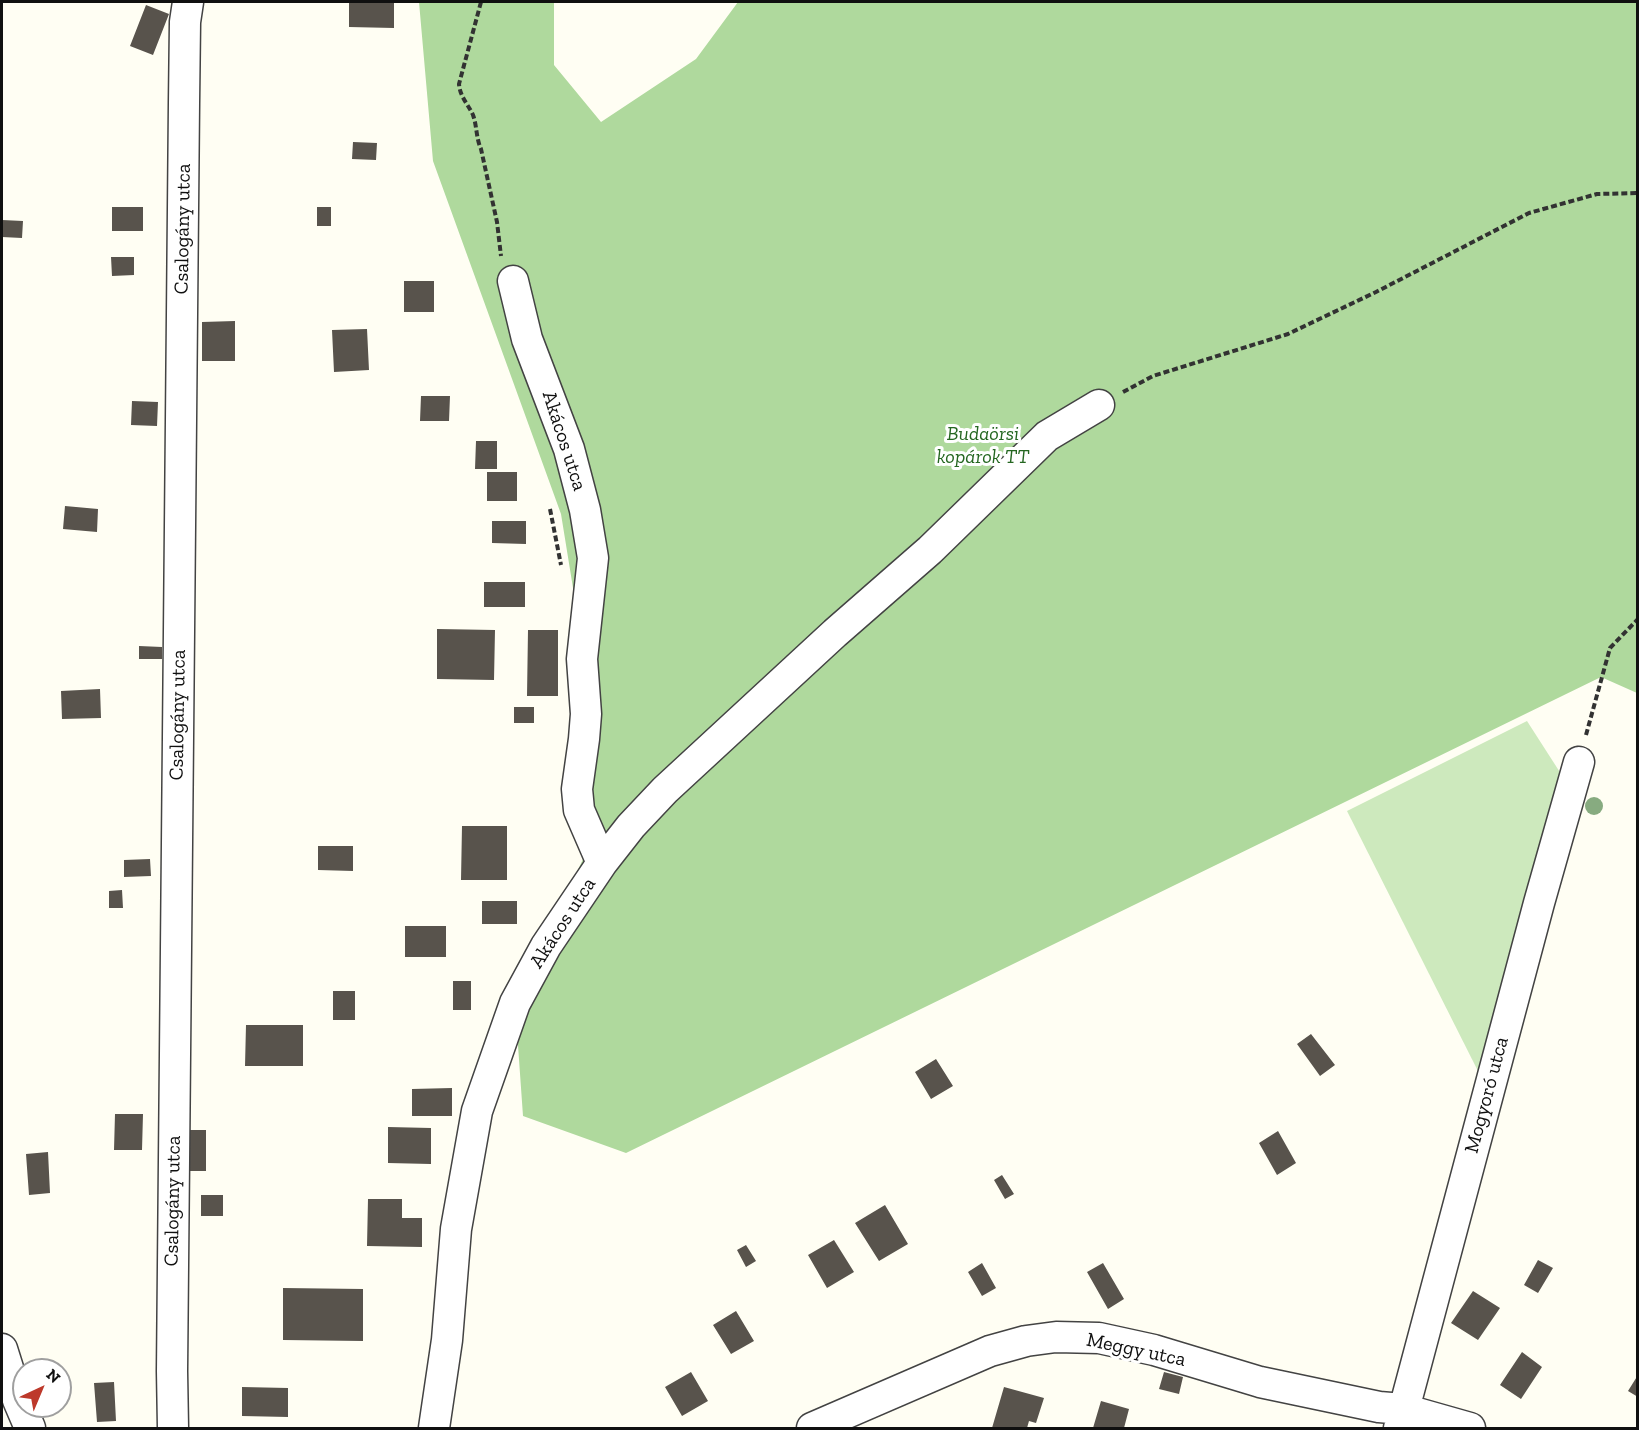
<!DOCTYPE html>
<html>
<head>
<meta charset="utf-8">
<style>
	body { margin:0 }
	#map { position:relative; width:1639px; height:1430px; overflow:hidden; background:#fffef3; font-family:"Zilla Slab",serif }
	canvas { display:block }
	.frame { position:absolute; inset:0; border:3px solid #101010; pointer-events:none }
	.north { position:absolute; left:12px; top:1358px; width:60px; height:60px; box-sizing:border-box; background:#fff; border:2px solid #9f9f9f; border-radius:50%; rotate:44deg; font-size:16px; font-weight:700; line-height:24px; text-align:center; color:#101010 }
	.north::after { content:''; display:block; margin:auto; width:21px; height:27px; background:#bd392b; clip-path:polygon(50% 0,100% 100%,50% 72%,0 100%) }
</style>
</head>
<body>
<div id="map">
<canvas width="1639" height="1430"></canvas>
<div class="frame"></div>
<div class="north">N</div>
</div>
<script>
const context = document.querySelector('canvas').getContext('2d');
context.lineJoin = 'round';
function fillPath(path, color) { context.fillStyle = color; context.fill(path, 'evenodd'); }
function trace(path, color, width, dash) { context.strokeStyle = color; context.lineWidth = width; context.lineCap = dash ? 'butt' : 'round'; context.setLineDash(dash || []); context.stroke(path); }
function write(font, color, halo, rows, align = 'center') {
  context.font = font + ' "Zilla Slab",serif'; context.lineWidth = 6; context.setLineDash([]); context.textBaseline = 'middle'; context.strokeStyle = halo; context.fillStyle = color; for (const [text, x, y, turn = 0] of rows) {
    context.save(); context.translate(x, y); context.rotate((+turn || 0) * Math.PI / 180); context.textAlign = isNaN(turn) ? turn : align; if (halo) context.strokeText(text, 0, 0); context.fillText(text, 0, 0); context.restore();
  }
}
const green = new Path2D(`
	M1527,721L1563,777L1485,1085L1347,811Z`);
const forest = new Path2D(`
	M419,2H554V65L601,122L696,59L738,2H1637V693L1601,677L626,1153L523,1116L515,1003L584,857L579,625L561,514L433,161Z`);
const building = new Path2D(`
	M349,2H394V28L349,27Z
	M146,5L169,14L153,55L130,46Z
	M353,142L377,143L376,160L352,159Z
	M112,207H143V231H112Z
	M317,207H331V226H317Z
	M2,220L23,221L22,238L2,237Z
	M111,257H134V275L112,276Z
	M404,281H434V312H404Z
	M235,321V361H202V322Z
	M367,329L369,370L334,372L332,330Z
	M421,396H450L449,421H420Z
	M132,401L158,402L157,426L131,425Z
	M476,441H497V469H475Z
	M487,472H517V501H487Z
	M65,506L98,509L97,532L63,529Z
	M492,521H526V544L492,543Z
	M484,582H525V607H484Z
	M437,629L495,630L494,680L437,679Z
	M528,630H558V696H527Z
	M139,646L162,647V659H139Z
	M100,689L101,718L62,719L61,691Z
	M514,707H534V723H514Z
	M462,826H507V880H461Z
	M318,846H353V871L318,870Z
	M150,859L151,876L124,877V860Z
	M122,890L123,908H109V891Z
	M482,901H517V924H482Z
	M405,926H446V957H405Z
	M453,981H471V1010H453Z
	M333,991H355V1020H333Z
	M246,1025H303V1066H245Z
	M1311,1034L1335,1065L1320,1076L1297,1044Z
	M936,1059L953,1086L931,1099L915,1072Z
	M452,1088V1116H412V1089Z
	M115,1114H143L142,1150H114Z
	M388,1127L431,1128V1164L388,1163Z
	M187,1130H206V1171H187Z
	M1278,1131L1296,1163L1277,1175L1259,1143Z
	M48,1152L50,1193L29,1195L26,1154Z
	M1002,1175L1014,1194L1005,1199L994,1180Z
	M201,1195H223V1216H201Z
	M368,1199H402V1218H422V1247L367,1246Z
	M885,1205L908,1244L879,1261L855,1223Z
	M834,1240L854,1272L827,1288L808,1255Z
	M746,1245L756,1261L746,1267L737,1250Z
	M1538,1260L1553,1268L1538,1293L1524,1285Z
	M982,1263L996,1288L982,1296L968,1272Z
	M1103,1263L1124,1299L1108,1309L1087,1272Z
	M283,1288L363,1289V1341L283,1340Z
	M1473,1291L1500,1308L1478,1340L1451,1323Z
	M736,1311L754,1341L731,1354L713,1325Z
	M1522,1352L1542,1367L1521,1399L1500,1385Z
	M691,1372L708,1401L682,1416L665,1387Z
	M1164,1372L1183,1377L1179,1394L1159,1389Z
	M1638,1375V1397L1628,1391Z
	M114,1382L116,1421L97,1422L94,1383Z
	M242,1387L288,1388V1417L242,1416Z
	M1004,1387L1044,1398L1036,1423L1029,1421L1027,1428H992Z
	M1101,1401L1129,1409L1124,1428H1093Z`);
const path = new Path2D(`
	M481,2L459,84C460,97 468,104 473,115C477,126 476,138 481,149L497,222L501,256
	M1123,392L1153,376L1288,334L1376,292L1529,213L1597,194L1638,193
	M550,509L561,565
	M1586,735L1610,648L1638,619`);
const minor = new Path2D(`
	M602,863L631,826L665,790L835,633L930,550L1047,436L1099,405
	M2,1349L18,1400L30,1428
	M173,1428L172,1371L184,103L185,22L188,2
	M434,1428L447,1340L456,1229L477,1111L515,1003L546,946L602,863L579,810L577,789L584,739L586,714L582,659L593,558L585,510L569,449L527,339L513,281
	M812,1428L990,1351L1026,1341L1056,1337L1099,1338L1154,1350L1260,1382L1379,1407L1403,1409L1470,1428
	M1399,1428L1539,903L1579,762`);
const trees = [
	[1594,806]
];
const streetNames = [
	["Csalogány utca",183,229,-89],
	["Akácos utca",564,441,72],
	["Csalogány utca",178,715,-89],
	["Akácos utca",563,923,-57],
	["Mogyoró utca",1487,1095,-75],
	["Csalogány utca",173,1201,-89],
	["Meggy utca",1136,1350,12]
];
const parkNames = [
	["Budaörsi",983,434],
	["kopárok TT",983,457]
];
fillPath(green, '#cde9bd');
fillPath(forest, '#afd99d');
fillPath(building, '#58534c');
trace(minor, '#434343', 33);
trace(path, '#323232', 4, [6, 3]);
trace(minor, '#fff', 30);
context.fillStyle = '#87ab80';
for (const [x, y] of trees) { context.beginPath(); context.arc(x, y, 9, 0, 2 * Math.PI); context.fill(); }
write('20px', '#101010', '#fff', streetNames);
write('italic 20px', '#256721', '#fff', parkNames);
</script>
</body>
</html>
